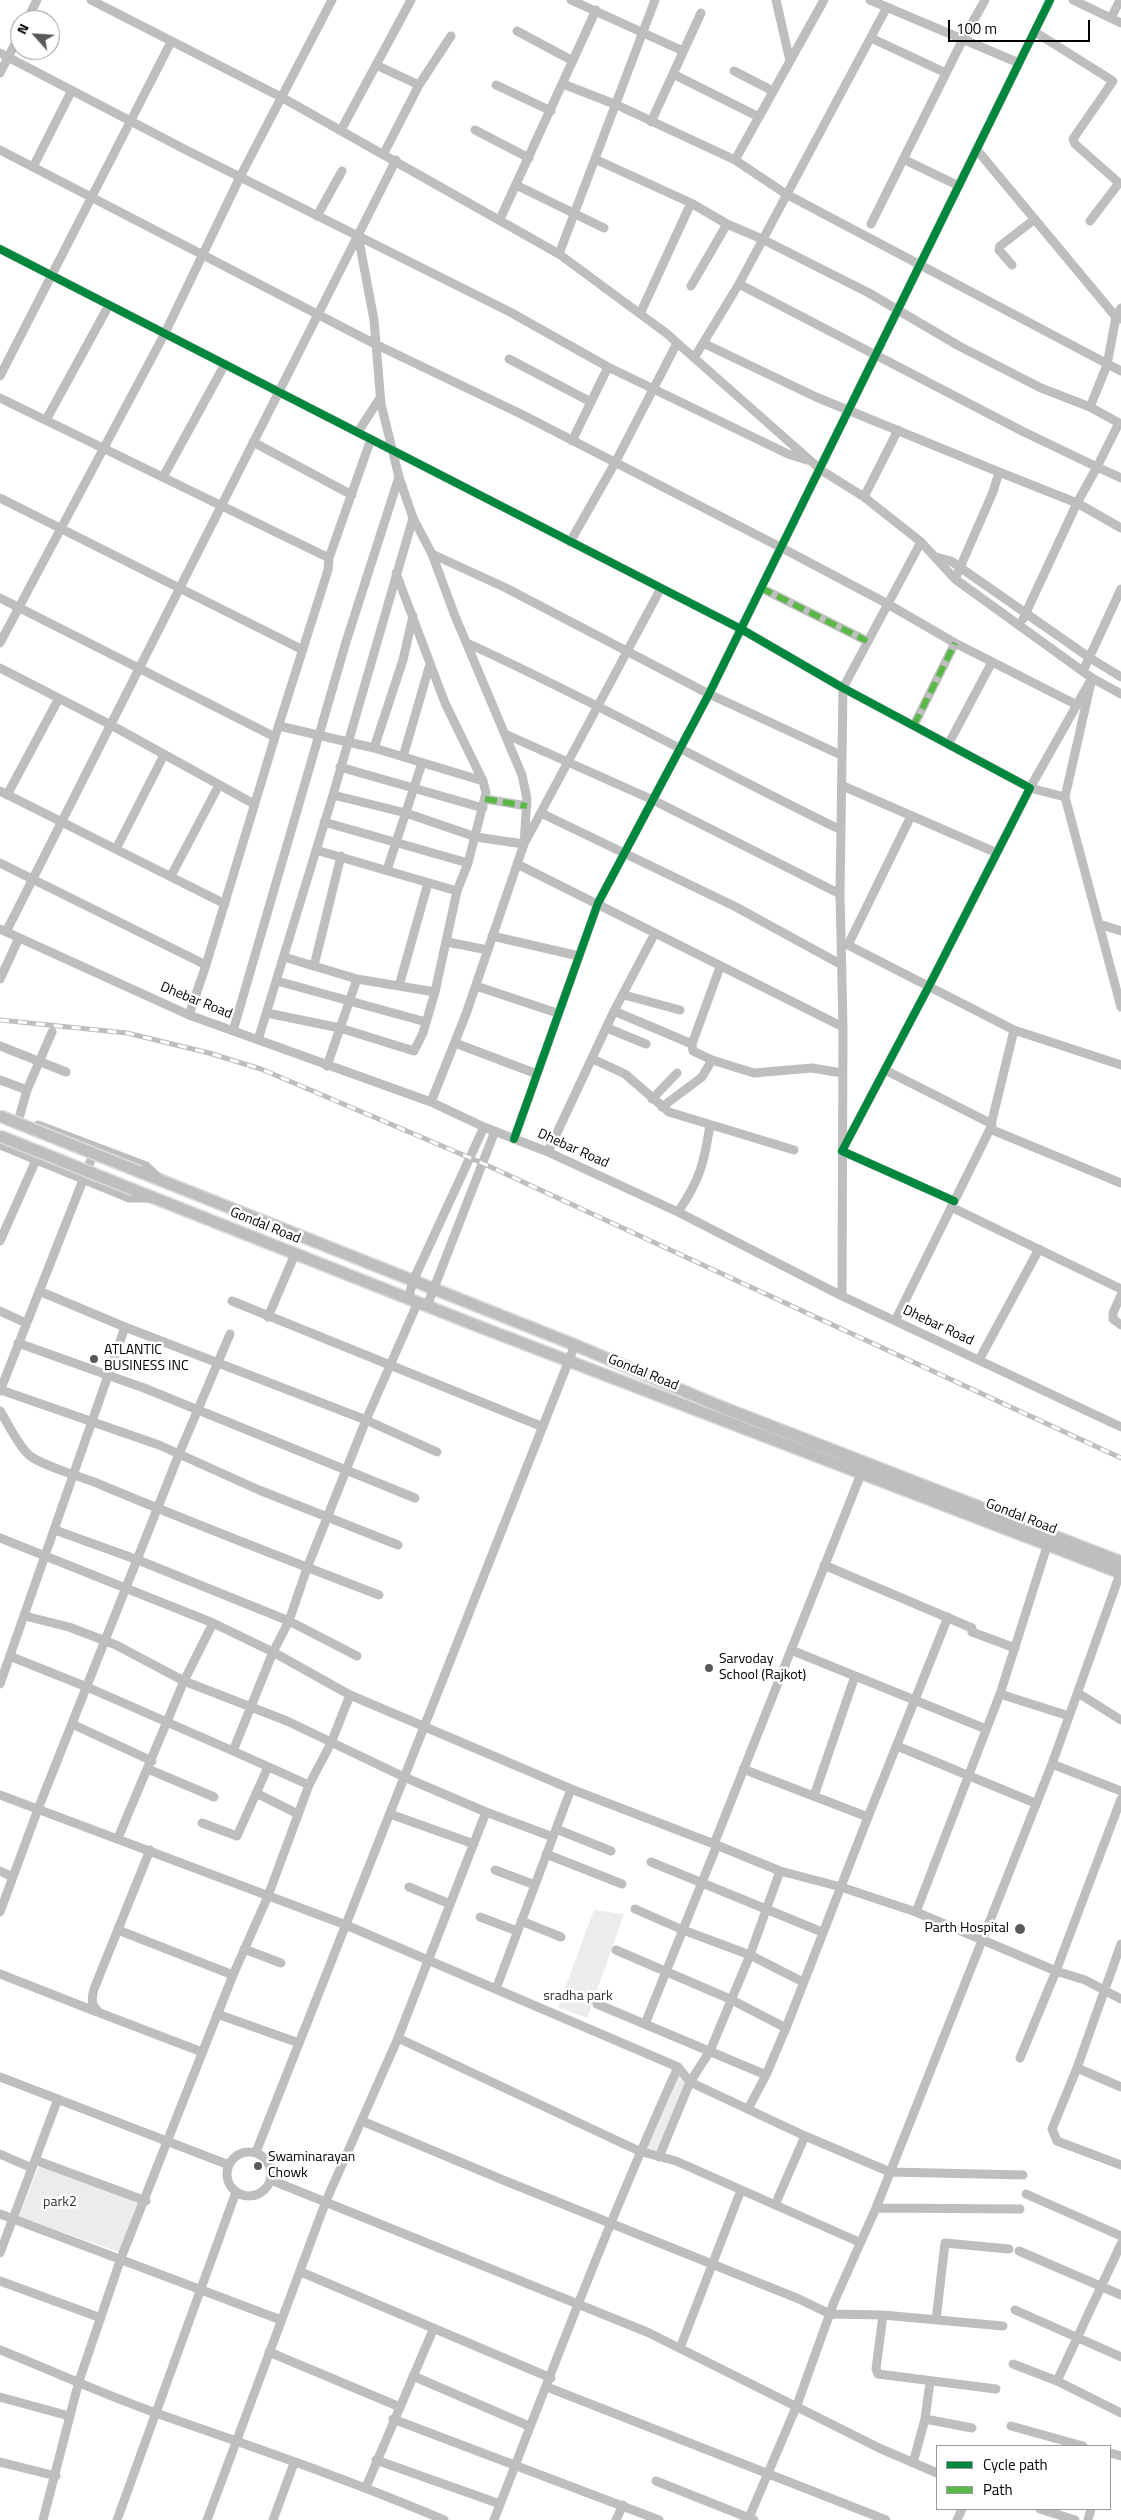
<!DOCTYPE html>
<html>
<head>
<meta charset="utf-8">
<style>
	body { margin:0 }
	#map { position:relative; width:1121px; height:2520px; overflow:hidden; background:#fff; font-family:"Titillium Web",sans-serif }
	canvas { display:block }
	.legend { position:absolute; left:936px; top:2445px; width:175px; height:65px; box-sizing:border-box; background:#fff; border:1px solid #999; margin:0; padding:6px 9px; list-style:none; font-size:15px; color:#000 }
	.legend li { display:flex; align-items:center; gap:10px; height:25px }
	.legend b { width:25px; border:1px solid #999 }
	.north { position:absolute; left:10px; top:10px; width:50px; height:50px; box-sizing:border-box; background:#fff; border:1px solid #999; border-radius:50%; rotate:296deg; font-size:14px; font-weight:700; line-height:20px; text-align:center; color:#000 }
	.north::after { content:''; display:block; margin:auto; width:18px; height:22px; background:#595959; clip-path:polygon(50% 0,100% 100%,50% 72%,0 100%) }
	.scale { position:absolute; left:948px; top:20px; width:142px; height:22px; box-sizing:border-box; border:2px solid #000; border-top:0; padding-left:6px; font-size:15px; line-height:18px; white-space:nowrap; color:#000; -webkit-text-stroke:4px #fff; paint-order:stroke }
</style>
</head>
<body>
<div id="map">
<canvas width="1121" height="2520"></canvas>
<ul class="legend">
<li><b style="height:6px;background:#00873e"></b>Cycle path</li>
<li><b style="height:6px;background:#58b947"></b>Path</li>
</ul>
<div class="north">N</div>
<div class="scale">100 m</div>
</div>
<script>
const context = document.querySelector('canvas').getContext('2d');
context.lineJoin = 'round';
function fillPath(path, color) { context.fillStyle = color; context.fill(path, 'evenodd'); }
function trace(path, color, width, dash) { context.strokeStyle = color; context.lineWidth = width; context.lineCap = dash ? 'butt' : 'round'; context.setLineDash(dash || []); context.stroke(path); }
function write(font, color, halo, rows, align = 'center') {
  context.font = font + ' "Titillium Web",sans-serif'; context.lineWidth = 5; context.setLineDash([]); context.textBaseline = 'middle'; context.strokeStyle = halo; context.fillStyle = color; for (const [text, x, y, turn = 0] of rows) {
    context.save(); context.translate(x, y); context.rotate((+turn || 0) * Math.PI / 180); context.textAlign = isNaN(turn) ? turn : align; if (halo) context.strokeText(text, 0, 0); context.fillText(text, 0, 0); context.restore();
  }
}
const green = new Path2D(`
	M594,1910L624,1914L587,2018L558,2007Z
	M676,2072L690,2082L659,2157L642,2145Z
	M39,2166L141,2203L119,2252L19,2217Z`);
const minor = new Path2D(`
	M91,0L283,98L559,254L666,333L821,470L864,497L921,542L955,579L1092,678L1121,694
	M571,0L683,51
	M776,0L790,61
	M870,0L1019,63
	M1073,0L1121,23
	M1111,18L1120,0
	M27,20L37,0
	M517,31L573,61
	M1035,32L1113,81L1073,139L1075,144L1119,183L1090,221
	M871,38L946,73
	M0,53L188,151L510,312L608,367L788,454L807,460
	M376,65L419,85
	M734,71L773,91
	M0,73L20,34
	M673,74L759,117
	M563,84L617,105L735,160L824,0
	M496,85L551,111
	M651,122L701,13
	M341,130L411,0
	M475,130L529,158
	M0,150L375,344L521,414L782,548L886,603L955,643L1077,705
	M977,150L1116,317L1121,308
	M384,153L419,85L451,36
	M903,159L959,186
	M597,160L691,203L727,224L762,239L869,293L959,346L1041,388L1090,407L1119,423L1097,467L1121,478
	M735,160L786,194L1121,371
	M33,167L72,90
	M516,185L604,228
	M317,216L342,171
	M500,219L596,10
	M871,224L963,39L985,0
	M358,235L374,320L381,404L399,477L413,518L432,554L455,616L522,775L527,799L524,844L466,1014L431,1102
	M0,249L741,629L843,688L1030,788L929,986L842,1151L954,1201
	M559,254L655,0
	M1012,265L999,250L1000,246L1035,219
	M739,284L1022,431L1097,467L1077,503L1121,528
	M691,286L727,224
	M640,314L691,203
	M703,343L816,397L999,472L993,492L955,579
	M694,358L739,284L887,7
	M509,359L591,402
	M0,376L171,42
	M0,398L329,558
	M1090,407L1107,365L1116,317L1121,319
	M46,420L109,305
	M358,432L380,398
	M572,441L608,367
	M253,442L352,495
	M999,472L1077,503L1023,619
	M163,477L225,364
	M864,497L898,430
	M0,498L303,650
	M570,542L615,463L677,343
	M432,554L506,588L709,694L841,755
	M936,557L951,561L1090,658L1121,677
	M396,573L445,703L483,781
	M761,588L867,641
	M0,598L275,737
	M0,643L165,333L240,177L332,0
	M467,643C594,701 716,769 841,830
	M0,668L111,725L254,804
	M1083,671L1121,589
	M1092,678L1065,797L1030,788Z
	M914,725L955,643
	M279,726L374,748L483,781L486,793L468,863L457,891L435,992L357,979L284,957
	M505,734L653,800L840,894
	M949,743L992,662
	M374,748L403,660L413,616
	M403,757L430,664
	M340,767L483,808
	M843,786L997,853
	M0,791L225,904
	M7,795L58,700
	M333,795L406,813L476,837L524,844L661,588
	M1065,797L1121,1007
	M485,799L527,806
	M541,813L736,907L842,965
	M324,822L468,863
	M116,849L164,755
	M316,850L457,891
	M0,863L206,965
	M517,864L843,1027
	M387,870L422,763
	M171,876L219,785
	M1099,924L1121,931
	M0,929L189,1015L431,1102L484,1127L548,1152L678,1212L842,1296L1121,1427
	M6,932L396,160
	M492,936L579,956
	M447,942L488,950
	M842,942L1014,1030L990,1129L895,1321
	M848,945L911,816
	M314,966L341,856
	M720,967L692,1044L693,1051L712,1060L754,1073L812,1068L842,1073
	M0,979L19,938
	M277,981L426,1022
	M399,986L428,883
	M476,986L557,1013
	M624,995L680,1010
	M614,1011L692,1044
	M267,1013L340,1028L414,1051L423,1033L435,992
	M189,1015L206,965L275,737L328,570L329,558L371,439
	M607,1028L646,1044
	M1014,1030L1121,1065
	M233,1031L346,642L399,477
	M258,1040L333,795L413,518
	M455,1043L537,1074
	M0,1046L66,1072
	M593,1059L625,1074L669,1112L794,1150
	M327,1066L357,979
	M885,1070L992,1124
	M0,1080L27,1090
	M652,1099L677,1073
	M662,1107L702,1077L712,1060
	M19,1118L27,1090L52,1032
	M38,1125L146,1166L158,1177
	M990,1129L1121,1183
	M514,1139L598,903L709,694L1050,0
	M0,1145L129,1198H150
	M548,1152L614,1011L655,933
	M951,1207L1121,1289
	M678,1212C700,1180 704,1163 710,1125
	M0,1241L36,1160
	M39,1291L125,1327L366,1420L437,1452
	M1121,1295L1113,1313V1319L1121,1325
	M842,1296L843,1027L840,894L843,688L921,542
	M408,1299L413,1281L484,1127
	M232,1301L543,1427
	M427,1306L495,1131
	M0,1311L26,1323
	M268,1317L295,1254
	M18,1343L144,1388L415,1498
	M979,1360L1039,1249
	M1,1390L159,1445L259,1490L398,1545
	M0,1391L96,1147
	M0,1411C9,1425 17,1444 29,1455C42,1466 82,1477 99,1484C192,1523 285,1559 379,1595
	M55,1530L138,1560L289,1621L357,1656
	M0,1538L213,1623L273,1652L350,1695L571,1789L714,1844L861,1474
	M824,1565L972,1628V1632L1015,1648
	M25,1616L69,1627L116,1645L184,1681L287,1721L404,1777L486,1812L553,1837
	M791,1650L986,1729
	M12,1657L87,1687L233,1751
	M0,1684L125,1327
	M1078,1693L1121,1720
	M1000,1694L1069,1716
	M72,1724L152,1761
	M897,1746L1035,1803
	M1052,1764L1121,1791
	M148,1769L214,1797
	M743,1769L868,1817L948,1617
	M309,1785L233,1751L273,1652L289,1621L307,1568L366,1420L418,1302
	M256,1793L298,1814
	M0,1795L346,1925L678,2067L690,2082L805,2136L890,2172L1023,2175
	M814,1796L855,1676
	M390,1814L474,1844
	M202,1823L237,1836L268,1767
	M556,1829L611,1851
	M118,1838L184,1681L213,1623
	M714,1844L780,1871L841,1887L916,1912L1056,1971L1085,1980L1121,1999
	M150,1850L94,1989C91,2000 91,2005 100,2013L202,2052
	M546,1854L622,1884
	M651,1862L822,1932
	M495,1870L535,1885
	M0,1871L13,1877
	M409,1887L450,1904
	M635,1909L683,1930L750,1955L803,1982
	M0,1912L38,1809L179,1454L230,1334
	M916,1912L1000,1694L1048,1543
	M480,1917L517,1931
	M521,1921L561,1937
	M118,1930L233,1975
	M1121,1944L1077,2068L1052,2129L1057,2141L1121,2165
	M244,1949L281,1963
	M616,1950L730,1999L786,2028
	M0,1974L97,2012
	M496,1989L571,1789
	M597,2004L766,2075
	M217,2014L299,2043
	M645,2024L717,1845
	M398,2038L639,2151L676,2161L859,2242
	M1020,2058L1056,1971L1121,1799
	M1077,2068L1121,2087
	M0,2077L229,2165
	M748,2109L766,2075L786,2028L868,1817
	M362,2121L503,2180L799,2299L830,2314L883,2315L1003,2326
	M227 2174a22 22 0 1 1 44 0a22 22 0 1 1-44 0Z
	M256,2152L575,1345
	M0,2154L32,2168
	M659,2157L690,2082L710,2051L750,1955L780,1871
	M35,2160L146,2201
	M271,2180L647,2332L879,2448L937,2473
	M1026,2194L1121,2236
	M775,2205L805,2136
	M876,2208L1020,2209
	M0,2214L281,2320
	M1019,2251L1121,2295
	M0,2253L58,2099
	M301,2272L551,2378
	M0,2281L101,2318
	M1015,2310L1121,2357
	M883,2315L876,2369L878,2374L996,2389
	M936,2320L945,2243L1009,2249
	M680,2348L741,2190
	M0,2350C53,2371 105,2395 159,2414C255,2448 351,2480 444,2520
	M269,2352L400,2407
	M1013,2364L1057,2381L1121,2413
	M413,2376L529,2426
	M1057,2381L1121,2244
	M547,2387L886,2520
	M0,2397L69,2416
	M393,2419L659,2520
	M925,2419L972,2428
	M1011,2426L1083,2446
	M1110,2453L1121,2456
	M376,2460L500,2504
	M0,2462L56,2476
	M913,2463L925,2419L930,2382
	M656,2481L754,2520
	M366,2487L433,2330
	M1040,2509L1075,2520
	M43,2520L79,2381L121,2258L233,1975L268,1896L309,1785L331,1743L350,1695
	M117,2520L236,2192
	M207,2520L326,2201L398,2038L486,1812
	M273,2520L294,2463
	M494,2520C553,2368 611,2215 678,2067
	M616,2520L623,2505
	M748,2520L797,2405L834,2302L876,2208L1052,1764L1121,1571
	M957,2520L962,2509
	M1088,2520L1091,2509`);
const major = new Path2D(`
	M140,1172L575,1345L719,1406L1121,1562
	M134,1190L475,1325L1121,1573`);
const rail = new Path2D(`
	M0,1020L127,1033L209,1053L261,1069L482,1163L1121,1458`);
const majorBridge = new Path2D(`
	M0,1116L140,1172
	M0,1136L134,1190`);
const quiet = new Path2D(`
	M761,588L867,641
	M914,725L955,643
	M485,799L527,806`);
const cycleway = new Path2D(`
	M0,249L741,629L843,688L1030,788L929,986L842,1151L954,1201
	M514,1139L598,903L709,694L1050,0`);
const markers = [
	[94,1359,5,"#595959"],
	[709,1668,5,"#595959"],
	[1020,1929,6,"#595959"],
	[258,2166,5,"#595959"]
];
const streetNames = [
	["Dhebar Road",196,1001,22],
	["Dhebar Road",573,1149,24],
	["Gondal Road",265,1226,22],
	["Dhebar Road",938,1326,25],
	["Gondal Road",643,1373,22],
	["Gondal Road",1021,1517,21]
];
const poiNames = [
	["ATLANTIC",104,1351],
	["BUSINESS INC",104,1367],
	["Sarvoday",719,1660],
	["School (Rajkot)",719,1676],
	["Parth Hospital",1009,1929,"right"],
	["Swaminarayan",268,2158],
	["Chowk",268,2174]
];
const parkNames = [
	["sradha park",578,1997],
	["park2",60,2203]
];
fillPath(green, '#ececec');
trace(major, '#dbdbdb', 14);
trace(minor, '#bebebe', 9);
trace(major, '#bebebe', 11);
trace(rail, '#bebebe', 5);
trace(rail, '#fff', 3, [9]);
trace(majorBridge, '#dbdbdb', 14, []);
trace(majorBridge, '#bebebe', 11);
trace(quiet, '#58b947', 6, [12, 6]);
trace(cycleway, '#00873e', 8);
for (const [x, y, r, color] of markers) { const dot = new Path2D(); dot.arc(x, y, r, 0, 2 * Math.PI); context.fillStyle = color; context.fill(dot); trace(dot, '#fff', 2); }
write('14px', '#000', '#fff', streetNames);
write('14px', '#000', '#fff', poiNames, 'left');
write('14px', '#333', '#fff', parkNames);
</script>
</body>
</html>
